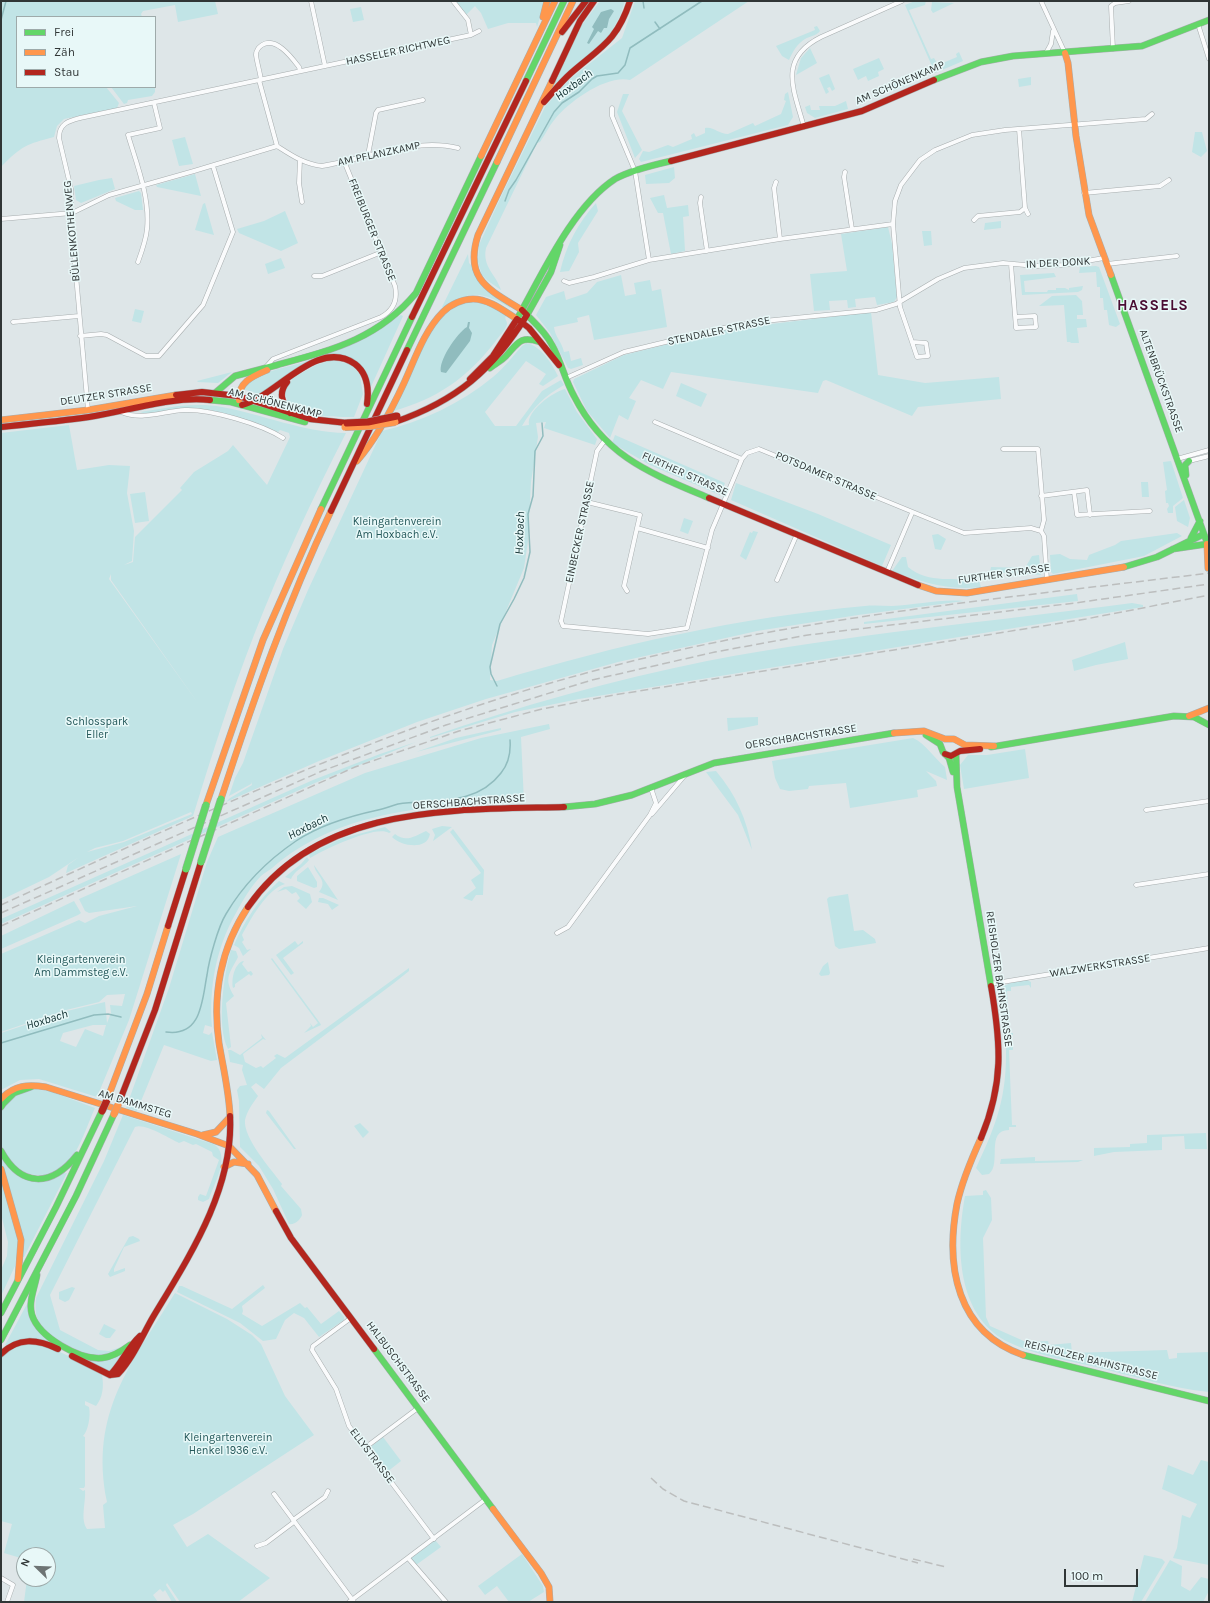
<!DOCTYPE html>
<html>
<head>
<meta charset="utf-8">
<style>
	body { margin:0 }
	#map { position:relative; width:1210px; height:1603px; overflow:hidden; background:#dee6e8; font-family:Karla,sans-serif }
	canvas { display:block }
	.frame { position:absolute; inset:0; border:2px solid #303636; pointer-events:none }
	.legend { position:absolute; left:16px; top:16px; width:140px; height:72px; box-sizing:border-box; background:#e8f8f8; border:1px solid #9eaaaa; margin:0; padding:5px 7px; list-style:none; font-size:12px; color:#303636 }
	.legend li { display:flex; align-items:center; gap:8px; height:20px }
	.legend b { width:20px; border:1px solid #9eaaaa }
	.north { position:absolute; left:16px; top:1547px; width:40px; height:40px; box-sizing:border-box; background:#e8f8f8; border:1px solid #9eaaaa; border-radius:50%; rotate:293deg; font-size:11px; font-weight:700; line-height:16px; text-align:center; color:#303636 }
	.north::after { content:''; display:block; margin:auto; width:14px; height:18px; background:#6d7474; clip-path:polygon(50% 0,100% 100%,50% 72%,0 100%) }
	.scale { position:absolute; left:1064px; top:1569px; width:74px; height:18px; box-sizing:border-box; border:2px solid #303636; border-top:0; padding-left:5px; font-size:12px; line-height:14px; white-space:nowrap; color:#303636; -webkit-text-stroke:3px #e8f8f8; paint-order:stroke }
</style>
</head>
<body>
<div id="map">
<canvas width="1210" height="1603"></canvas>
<div class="frame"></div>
<ul class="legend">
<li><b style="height:5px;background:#63d668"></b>Frei</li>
<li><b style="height:5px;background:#ff974d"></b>Zäh</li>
<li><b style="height:5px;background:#b3261e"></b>Stau</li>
</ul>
<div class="north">N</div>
<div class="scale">100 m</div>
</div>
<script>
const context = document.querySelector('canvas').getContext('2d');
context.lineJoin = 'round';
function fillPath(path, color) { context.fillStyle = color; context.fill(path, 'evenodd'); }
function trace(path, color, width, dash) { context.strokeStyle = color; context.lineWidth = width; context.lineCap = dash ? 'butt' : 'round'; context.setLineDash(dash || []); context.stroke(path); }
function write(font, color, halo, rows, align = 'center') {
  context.font = font + ' Karla,sans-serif'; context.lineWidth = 3; context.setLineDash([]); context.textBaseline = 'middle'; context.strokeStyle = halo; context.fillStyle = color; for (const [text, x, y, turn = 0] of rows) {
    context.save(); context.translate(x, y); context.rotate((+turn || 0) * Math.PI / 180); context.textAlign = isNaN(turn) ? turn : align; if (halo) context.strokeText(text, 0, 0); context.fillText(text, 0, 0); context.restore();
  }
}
const green = new Path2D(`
	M1,1H215L218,14L178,22L175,5L143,11L141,14L142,17H17V87H106L119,103L117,108L64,119L57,126L54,137C27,144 21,146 1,167Z
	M454,1H545L537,27L536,23H508L488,29L481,13L475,6L466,15Z
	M600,1H625L620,16L605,43L554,85L582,25Z
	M635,1H749L630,80C606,75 570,101 555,119C549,126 545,135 540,142L537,143L486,248C482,267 496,274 501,290L488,281L482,275L478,262L479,245L500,199L545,107L570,79L622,38Z
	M915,1H926L925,5L909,10L931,59L934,58L938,65L957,57L956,54L959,52L963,61L935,73L905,5Z
	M932,2L954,3L933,13L931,10Z
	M361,7L364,20L353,22L350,9Z
	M817,26L820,31C816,36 810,36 805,39C797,44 793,51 789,60L782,56L776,46L815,30L814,27Z
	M810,48L817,63L796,75L801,58Z
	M879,58L884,69L878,72L879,76L868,81L866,76L858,80L853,69Z
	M829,74L835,89L832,91L830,87L827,88L829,92L826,94L819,78Z
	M1031,77V85L1019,87L1018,79Z
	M907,79L909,84L893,91L890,84L894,82L896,84Z
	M155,84V92L152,96L128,100L127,103L124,104L111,87H155Z
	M788,92L793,117L788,125L641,162L639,159L643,151L649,152L668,145L673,147L692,139L691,135L694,133L696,137L705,133V128C713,126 719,134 728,134L753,123L755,126L781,114L786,101L784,100L785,94Z
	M623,94H629L622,111L642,150L635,158L617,112Z
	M846,101L848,109L815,118L807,113L805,107L810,105L811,110H820L819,106H835Z
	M1195,132H1202L1207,151L1201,157L1192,152Z
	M185,137L193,164L179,166L172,140Z
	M674,167L675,178L669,183L646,184L645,175Z
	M195,174L201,196L157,187L156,185Z
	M112,178L115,189L81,203L76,200L74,186L99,180Z
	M139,191L141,193L143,210H135L116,201L115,198Z
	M664,195L667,208L688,205L689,216L683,217L685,251L671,254L663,213H658L650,198Z
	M205,203L214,235L195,230L203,204Z
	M596,203L598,211L578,243L579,252L569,271L560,272C566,245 578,223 596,203Z
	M285,211L298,243L281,251L239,233L237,229L264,221Z
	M1001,221V228L984,230L985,223Z
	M888,227L892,244L897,297L894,302L877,305L875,297L855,299L856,307L848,308L847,300L829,301L830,310L814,311L810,274L847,271L841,234Z
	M922,231H931L932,245L924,246Z
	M468,254L469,263L511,306L510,308C483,292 470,289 444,308L442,307Z
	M281,258L285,268L268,274L265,264Z
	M1096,266L1099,267L1120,324L1116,327L1109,325L1107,310H1104L1103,298H1100V287H1097L1096,272L1079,273L1080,267Z
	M1054,273L1056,277L1024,281L1025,292H1047L1048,290H1056V288H1065L1069,290V288L1083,286L1082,290L1078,292L1022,295L1020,275Z
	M621,275L625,296L636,294L634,283L650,280L652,291L661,289L667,327L594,340L589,315L577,318L578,322L554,327C555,337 562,342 564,352L569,351L571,361L581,358L583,365L571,369L568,368L550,333L536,315L546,297L564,291L566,300L587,293L597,282Z
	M1076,295L1082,301L1083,315H1077V319H1086L1087,327L1077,328L1079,343H1071L1070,342H1067L1064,305L1039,306L1052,296Z
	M469,302L486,304L506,316C504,319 507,320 507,324C506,330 498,337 495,342C467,378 437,399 393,411C405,386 427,330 447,313C454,307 461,304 469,302Z
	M135,309L144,311L141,323L132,321Z
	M871,312L878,375L925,383L999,377L1001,399L918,407L912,416L826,380L823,381L818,393L671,372L663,389L641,380L629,398L636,401L628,420L619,415L610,438L587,411L573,382L574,379L624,355L729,329Z
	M401,315L403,316L370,389L362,368L326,356L262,395L243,389C260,368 292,368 316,358C345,346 373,329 401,315Z
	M527,343C542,347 552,364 558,376L543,386L539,384L546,374L526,361L485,412L495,426H516L542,391L561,380L564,385C546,395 532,408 522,426L529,425C526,411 553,392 565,389L577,412L597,439L595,445L544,428L546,422L536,423L538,437L531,482L528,541L524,568L492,645L490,680L497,681C617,645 740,617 865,606C874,605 883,606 892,606C916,605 940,599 964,601L858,615L757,631L618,662L486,699L417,722L319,761L226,802L230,798L252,785L251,782V784L229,796L235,778L243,763L283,649L308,590L382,431C423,421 460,404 493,377C504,368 513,356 522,346Z
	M333,360L352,365L360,375L363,394L354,417C336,417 302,417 288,405L285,391L292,380L291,379L316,365Z
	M232,372L218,383L198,382L197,381Z
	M681,383L707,394L701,407L676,396Z
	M178,406C193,405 207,404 222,407C264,415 303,432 346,433C312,499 281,566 254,635C231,694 212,755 193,816L66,873L68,865L79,857L49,877L1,900V433L69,425L77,470L109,465L130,466L127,493L134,531L132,561L124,565L133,562L135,537L182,490L180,488L194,472L228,451L233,445L267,485L290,437L289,433L280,430L278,432C252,422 223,411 195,408C179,407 153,418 140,412ZM111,574V580L200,706L109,579ZM191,812L192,814L124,842L87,852L95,848L123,841Z
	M615,435L725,483L720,495L650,465L612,443Z
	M1171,461L1183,498L1173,506V513H1168L1167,509L1169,506L1168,503H1166L1165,491L1167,490L1163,462Z
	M1141,482H1148L1149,497H1142Z
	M736,483L818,514L891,545L882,566L731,500Z
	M145,492L149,521L135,523L130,494Z
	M1184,500L1190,518L1188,527L1177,521L1175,507Z
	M684,518L693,521L688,534L680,531Z
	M753,531L758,532L746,560L740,556L750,532L752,533Z
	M1177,533L1182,536L1144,556L1053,574L1051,572L1050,555L1060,554L1070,559L1087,560L1089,555L1115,545L1121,541Z
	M938,534L946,539L941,550L935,549L932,535Z
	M1039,555L1041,575L990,572L991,567L1025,568L1032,556Z
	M902,557H906L908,567C929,585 956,576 979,581L981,587C946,591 924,582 892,571Z
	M1077,594L1078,601L864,624V622Z
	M1132,603L1143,605V607L579,699L515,712L430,738V737C520,706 613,680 707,661C848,634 990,622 1132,603Z
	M1125,642L1128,659L1096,665L1074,671L1072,660Z
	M758,717V725L728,731L727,718Z
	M549,724L550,729L521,737L524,802C437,805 340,808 271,869C268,871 264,873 261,876C251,886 243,900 236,913C216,948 209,987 212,1027L205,1025L203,1033L209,1035L212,1032L217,1060L211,1061L164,1045L137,1111L126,1108L169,988L207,862L218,837L365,773L481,738Z
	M501,728V730L416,752L456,738Z
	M913,738C926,744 934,758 945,767L947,780L926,771L936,781L937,786L917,790L918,797L850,808L846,783L809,786L808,789L789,791L780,789L775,778L772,761Z
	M416,742L315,783L1,924V919L313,780L380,754Z
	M1025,749L1029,778L964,789L960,765L968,755H987Z
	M716,771C736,795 747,819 752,850L738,815L706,772Z
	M442,826L452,827L433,841L435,835L432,829Z
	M385,827L391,832L389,833C377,824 323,850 310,858L309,854L343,838Z
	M453,829L484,870L483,895H476L472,901L463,898L476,888L471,880L481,873L450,832Z
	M426,831L430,834C427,851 401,846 392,837L395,834C406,843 415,836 426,831Z
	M181,854L129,1020L97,1097L39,1079L20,1080L1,1090V1056L6,1055L1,1056V1033L67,1011L105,1002L107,1023L111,1013L110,1005L122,1006L125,994L107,995L99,1002L66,1010L1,1032V954L79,920L85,923L99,916L137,906L89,913L85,911L79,899ZM93,1025H106L103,1036L85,1029L76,1047L60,1041L63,1033Z
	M307,857L309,860C304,867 294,871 291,879L285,877L301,864Z
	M314,865L338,900L319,892C329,880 315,875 314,865Z
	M308,867L317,882V887L314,888L297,881V876Z
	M279,881L285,884C267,889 250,920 242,935L244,940L242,942L247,950L251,949L243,956L239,948L234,945C244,921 259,899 279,881Z
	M292,886L310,894L312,902L306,909L297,901L300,898L296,892L292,894L286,889L277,892L284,887Z
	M848,894L854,931L863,930L875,939L876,943L839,949L835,946L827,899L829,897Z
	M319,898H323L339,905L332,910L328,904L318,902Z
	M74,901L81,913L78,915L1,949V936Z
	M295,941L298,945L303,941V943L283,958L294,973L291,975L276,955Z
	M231,950L236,951L238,957C230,973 223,978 234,996L226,1003L231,1047L228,1049C216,1026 224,974 231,950Z
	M272,958L320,1023L321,1025L304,1033L311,1026L310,1023L313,1027L318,1023L271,959Z
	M244,961L242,964L248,972L251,971L253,974L251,976L249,974L235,984V987L233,988C231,979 235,962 244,961Z
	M828,962L830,973L829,975L821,976L819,974L823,966Z
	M409,968V971L394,983L281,1068L264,1089L256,1083L251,1087L258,1096C253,1103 247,1111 245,1120C243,1138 271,1169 282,1184L281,1186L301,1209L302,1215C300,1220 295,1225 289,1224L273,1189L259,1166L240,1147L239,1101L237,1090L240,1086L247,1085L242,1070L243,1065L230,1062L228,1050H231L240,1055L262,1038L261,1034L266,1040L263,1039L243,1054L245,1062L256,1068L261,1066L263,1068L276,1058L274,1056L277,1054L285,1058Z
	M1027,980L1031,982V988L1029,985L1011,987V991H1007L1009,1033H1013V1035L1006,1038L999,988L1013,982Z
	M1006,1046H1012L1013,1048V1050H1009L1012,1125H1016V1127H1009V1130C985,1130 1002,1164 989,1174L982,1175L976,1168C997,1123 1007,1097 1006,1046Z
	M35,1089L52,1092L95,1108C88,1123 76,1160 62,1169C39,1184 5,1171 1,1142C0,1137 1,1132 1,1127C1,1122 0,1116 1,1112C5,1097 22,1091 35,1089Z
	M267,1110L269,1111L296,1149H294L266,1113Z
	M123,1115L213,1144C232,1154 214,1184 209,1199L203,1202L198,1200V1197L200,1194L206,1196L219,1160L213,1156L212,1152L196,1144L193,1145L184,1141L179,1143C170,1139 145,1123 135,1127L50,1295L60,1330L98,1350L109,1351L121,1347C113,1352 106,1356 96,1355C80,1354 48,1337 40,1324C35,1316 35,1307 36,1298L104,1161Z
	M360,1123L369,1132L363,1138L354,1126Z
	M1206,1133L1207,1149H1185L1184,1136L1162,1137V1150L1114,1152L1094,1156V1148L1130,1147V1144L1147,1143V1135Z
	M1,1155L23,1178L67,1173L24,1257H22L21,1234L1,1162Z
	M1035,1157V1161L1083,1160L1078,1162L1000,1164L1001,1159Z
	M1,1176L18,1241L15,1266L1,1296V1270L7,1256L8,1242L1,1214Z
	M986,1190L991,1198L992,1220L983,1238L986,1317L990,1326L1026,1342L1048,1341L1049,1345L1071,1343L1072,1353L1167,1350L1169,1359L1177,1358V1353L1209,1352V1392C1171,1388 1133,1376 1096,1367C1066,1360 1034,1355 1006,1341C956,1314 956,1245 965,1196L983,1195V1191Z
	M129,1237L133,1236L139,1239L140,1241L124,1247L114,1269V1272L125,1268V1271L110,1277L108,1274Z
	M263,1285L265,1288L242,1306L243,1311L242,1314L262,1326L300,1303L305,1308L307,1307L321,1324L339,1311L344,1317V1320L319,1337L304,1318L294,1313L285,1320L276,1339L263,1341L240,1323L177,1292L179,1286H182L232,1309Z
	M72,1287L75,1288L69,1300L65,1302L59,1299V1292Z
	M175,1293L227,1319L252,1335L261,1344L285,1396L314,1435L193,1514L173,1525L187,1547L208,1534L270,1578L238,1602H180L167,1583L166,1585L177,1602H172L165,1590L163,1592L160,1589L153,1595L158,1602H24L27,1579H48V1555H24V1559L4,1553L12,1524L1,1521V1357C6,1353 13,1346 19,1344C41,1337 83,1364 102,1375C104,1386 103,1397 96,1406L85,1401V1405L89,1407C91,1416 88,1431 83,1436L85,1437V1486L84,1488H79L83,1491L85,1490C86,1503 80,1519 87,1529L105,1528L103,1505L107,1502C89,1413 131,1364 175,1293Z
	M28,1302L34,1325L81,1356L125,1354L110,1373L50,1343L5,1345Z
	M104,1324L116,1330L110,1338H106L99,1334Z
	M383,1437L401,1461L387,1472L369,1448Z
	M1201,1460L1209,1462V1565L1173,1558L1177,1548L1182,1515L1190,1518L1197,1504L1162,1489L1168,1465L1193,1475Z
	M435,1540L441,1547L416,1565L411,1560V1558Z
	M522,1554L543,1586L544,1592L528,1602H509L497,1586L485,1595L478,1586Z
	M1144,1555L1162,1559L1165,1562L1141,1602H1132Z
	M1170,1560L1182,1566L1181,1586L1190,1591L1201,1577L1209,1579V1591L1203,1602H1145Z`);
const water = new Path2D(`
	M611,9L614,11L609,19L607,28H604L601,33L598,31L589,44L587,43L594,29L592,27L601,12Z
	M468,322H470L469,328L472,333L470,341L446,373L441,372C438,361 457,333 467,327Z`);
const stream = new Path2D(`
	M643,1L644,8
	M1,20L6,1
	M655,22L660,29
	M505,201L509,190L516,180L554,112L562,103L579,92L592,79L597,76L618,73L625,65L630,48L702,1
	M497,686L491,674L490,667L500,624L514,599L524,578L530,552L528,514L533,496L535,451L543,436L542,423
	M166,1032C202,1037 202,1000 207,975C209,960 218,927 226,914C243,885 268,860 296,841C320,825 350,816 378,810C384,809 391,806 398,804C435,799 476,806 501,773C509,763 511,753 510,740
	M1,1043L94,1015L108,1014L121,1017`);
const street = new Path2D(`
	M311,1L325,66
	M453,1L468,20L471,35
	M1041,1L1065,53
	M1198,24L1209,59
	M1113,49L1111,6L1115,3L1129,1
	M1046,53L1051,44L1053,31
	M259,80L277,146
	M261,80C260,72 257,63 256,55C256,51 259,47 262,45C276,36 292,58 299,67L300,71
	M612,108V116L635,171L649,260
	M804,127C794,90 777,59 821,37L902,1
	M1019,129L1025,208L1028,214
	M368,155L376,113L378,110L423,100
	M300,160L299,183L302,202
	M845,172L844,177L852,229
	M776,182L774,188L780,239
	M1084,193L1160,186L1169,180
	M701,197L700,203L707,251
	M1,219L72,213L109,195L194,171L277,146C291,155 304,164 322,166C365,159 415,137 458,148
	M974,220L978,216L1020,212L1025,208
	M138,262C142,251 146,240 147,229C150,197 137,165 128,135L160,128L154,103
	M1011,264L1016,328L1036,327L1035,316L1016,317
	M1107,264L1177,256
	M314,276H322L382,252
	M564,281L569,283L594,277L649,260L780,239L893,224
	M13,322L79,316
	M80,336L101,334L107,335L146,356H159L203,305L233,232L213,166
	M912,342L917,357L928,356L926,343L912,342L900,307L893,224L895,201L901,185L920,160L935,150L972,135L1005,130L1146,119L1152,114
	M265,368L273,359L381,317C394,310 398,300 395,286L344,161
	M566,378L624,352L728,327L764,321L876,310L896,304L938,279L964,268L1003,263L1036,266L1063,265L1104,258
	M88,410L71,219V189L59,138C59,124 68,121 80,118L471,35L479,31
	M121,412C142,421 163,411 185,410C210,409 261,424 283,438
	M655,422L742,459
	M605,440L597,451L561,621L563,626L648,634L687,628L712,530L742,459L747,453L759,449L964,533L1031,528L1041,531L1044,536L1047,580
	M1003,449H1038L1044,520L1041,531
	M1177,459L1209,450
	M1189,461L1209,456
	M1074,492L1077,515L1150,511
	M1041,496L1087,490L1090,515
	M587,502L640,515L637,528L708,548
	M887,572L912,513
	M777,580L797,534
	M627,591L624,586L637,528
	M1146,810L1209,801
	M652,814L686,774
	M1136,885L1209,874
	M557,933L568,927L650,815L656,803L651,788
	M990,984L1209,948
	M351,1318L313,1346L312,1350L336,1389L349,1426L434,1539
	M366,1447L418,1408
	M274,1494L354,1602
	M293,1520L325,1497L328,1491
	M257,1546L266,1543L294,1522
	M408,1558L446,1602
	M1,1578L13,1585L7,1602
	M349,1602L486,1499`);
const fast = new Path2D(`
	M934,80L981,62L1013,56L1142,46L1209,20
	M526,81L564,1
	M560,245L551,272L527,315C536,324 546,333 552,345C561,361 565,380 574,396C605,457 650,473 709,498
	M1111,275L1209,548
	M517,319C542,275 572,207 615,179C631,170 653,165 671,161
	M407,350L497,162
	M277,365C332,350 378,339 416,293L481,156
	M490,368C495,364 501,361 506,356C518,343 520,335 540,342
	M215,393L235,376L277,365
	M210,400L231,402L305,422
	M1186,475L1185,465L1189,461
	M321,509L412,317
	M1191,538L1200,521
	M1173,549L1207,544
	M1124,567L1157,557L1204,534
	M926,735L940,744L943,752L949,758L953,772
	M991,747L1174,716L1194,717L1209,725
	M956,754L957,787L991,986
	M564,807L595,804L632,795L714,763L894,733
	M3,1104L14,1093L31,1087
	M1,1107L3,1104
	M1,1151C21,1188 52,1187 77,1155
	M37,1275C35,1287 28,1302 32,1315C39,1337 79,1360 102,1358C113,1357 122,1351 130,1345
	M1,1313L56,1207L102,1111
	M1,1340L76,1196L114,1114
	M374,1349L493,1509
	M1023,1355L1209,1401`);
const slow = new Path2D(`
	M543,17L547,1
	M1065,53L1068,63L1076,136L1089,215L1111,275
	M481,156L555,1
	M497,162L573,1
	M522,310C488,289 464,279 478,235L552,81
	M239,400C238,382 253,376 267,370
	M1,420L88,410L176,395
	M357,461C377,438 391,411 404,383C415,359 424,331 443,312C451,304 463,299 473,299C489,299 504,311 517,319
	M1207,544L1208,568
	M918,585L936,591L967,593L1124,567
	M1189,716L1209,708
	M894,733L924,731L945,739H954L965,745L994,746
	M221,799C253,701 287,604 331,511
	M206,805L263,640L321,509
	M1,1099C14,1085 28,1084 46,1087L197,1134L229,1146L257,1175L276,1211
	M107,1100L147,994L168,926
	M230,1116C229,1091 223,1067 219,1043C212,995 221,947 248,907
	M203,1135L216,1132L230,1117
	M981,1138C971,1160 962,1181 957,1204C945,1267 957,1332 1023,1355
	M224,1167L234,1162L248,1164
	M1,1169L21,1240L18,1279
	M493,1509L541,1573L549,1587L550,1602`);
const jam = new Path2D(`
	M562,32L586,1
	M552,81L580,21L594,1
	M544,102C553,92 561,82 571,73C601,47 617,41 630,1
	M671,161L862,111L934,80
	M412,317L526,81
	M520,321L529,328L559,365
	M470,379L493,356L517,319
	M287,382C278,393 282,402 290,413
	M176,395L202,392L238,396L310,419L347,423
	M242,405C276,397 317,337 355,364C368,374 369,390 367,404
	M395,422C456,401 493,370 527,315L522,310
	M1,427C30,424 60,421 89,417C129,411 170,396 210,400
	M709,498L918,585
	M331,511L407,350
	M945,754L951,756L960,751L980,749
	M248,907C319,804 453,810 564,807
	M168,926L186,869
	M118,1105L155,1010L201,862
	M981,1138C1004,1083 1001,1044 991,986
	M276,1211L291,1238L374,1349
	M1,1354C18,1337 37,1339 58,1349
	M72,1356L110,1375
	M110,1375L118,1374C133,1358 142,1336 153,1317C189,1257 234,1189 230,1116
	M110,1375C122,1363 127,1348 140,1336`);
const rail = new Path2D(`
	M1,905C194,817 384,727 590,672C792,617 1002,599 1209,573
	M1,913L322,771L446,725L592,680L715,652L808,635L1075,603L1209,584
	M1,926L355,767L459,731L542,709L614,695L1086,619L1209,595
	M651,1478L663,1489L684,1501L918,1563
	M913,1559L946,1567`);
const fastBridge = new Path2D(`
	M201,862L221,799
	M186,869L206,805`);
const slowBridge = new Path2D(`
	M345,427L370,426L395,422
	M114,1114L118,1105`);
const jamBridge = new Path2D(`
	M347,423L368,422L397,416
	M102,1111L107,1100`);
const streetNames = [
	["HASSELER RICHTWEG",398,51,-12],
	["AM SCHÖNENKAMP",900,83,-23],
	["AM PFLANZKAMP",379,154,-12],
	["FREIBURGER STRASSE",372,230,68],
	["BÜLLENKOTHENWEG",72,231,-95],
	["IN DER DONK",1058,263,-3],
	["STENDALER STRASSE",719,331,-12],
	["ALTENBRÜCKSTRASSE",1161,381,70],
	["DEUTZER STRASSE",106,395,-9],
	["AM SCHÖNENKAMP",275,403,14],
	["FURTHER STRASSE",685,474,24],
	["POTSDAMER STRASSE",826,476,23],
	["EINBECKER STRASSE",580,532,-78],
	["FURTHER STRASSE",1004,574,-8],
	["OERSCHBACHSTRASSE",801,737,-9],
	["OERSCHBACHSTRASSE",469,802,-4],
	["WALZWERKSTRASSE",1100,966,-9],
	["REISHOLZER BAHNSTRASSE",999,979,82],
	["AM DAMMSTEG",135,1104,17],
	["REISHOLZER BAHNSTRASSE",1091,1360,14],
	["HALBUSCHSTRASSE",398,1362,53],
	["ELLYSTRASSE",372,1456,53]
];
const parkNames = [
	["Kleingartenverein",397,522],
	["Am Hoxbach e.V.",397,535],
	["Schlosspark",97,722],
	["Eller",97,735],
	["Kleingartenverein",81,960],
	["Am Dammsteg e.V.",81,973],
	["Kleingartenverein",228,1438],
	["Henkel 1936 e.V.",228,1451]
];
const waterNames = [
	["Hoxbach",574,85,-37],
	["Hoxbach",520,533,-88],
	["Hoxbach",308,827,-27],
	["Hoxbach",47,1020,-17]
];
const districtNames = [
	["HASSELS",1153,306]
];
fillPath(green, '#c1e4e6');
fillPath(water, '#90bcbe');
trace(stream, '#90bcbe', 1.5);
trace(street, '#a7adae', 5);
trace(fast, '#a7adae', 7);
trace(slow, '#a7adae', 7);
trace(jam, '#a7adae', 7);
trace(street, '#fafbfc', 4);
trace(fast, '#63d668', 6);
trace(slow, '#ff974d', 6);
trace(jam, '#b3261e', 6);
trace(rail, '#bcbebe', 1.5, [8, 4]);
trace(fastBridge, '#a7adae', 8, []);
trace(slowBridge, '#a7adae', 8, []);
trace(jamBridge, '#a7adae', 8, []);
trace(fastBridge, '#63d668', 7);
trace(slowBridge, '#ff974d', 7);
trace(jamBridge, '#b3261e', 7);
write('11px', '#303636', '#e8f8f8', streetNames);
write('11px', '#24585a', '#e8f8f8', parkNames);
write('italic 12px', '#0f2e2f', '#e8f8f8', waterNames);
context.letterSpacing = '1px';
write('bold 15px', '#490c32', '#e8f8f8', districtNames);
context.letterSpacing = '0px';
</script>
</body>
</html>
